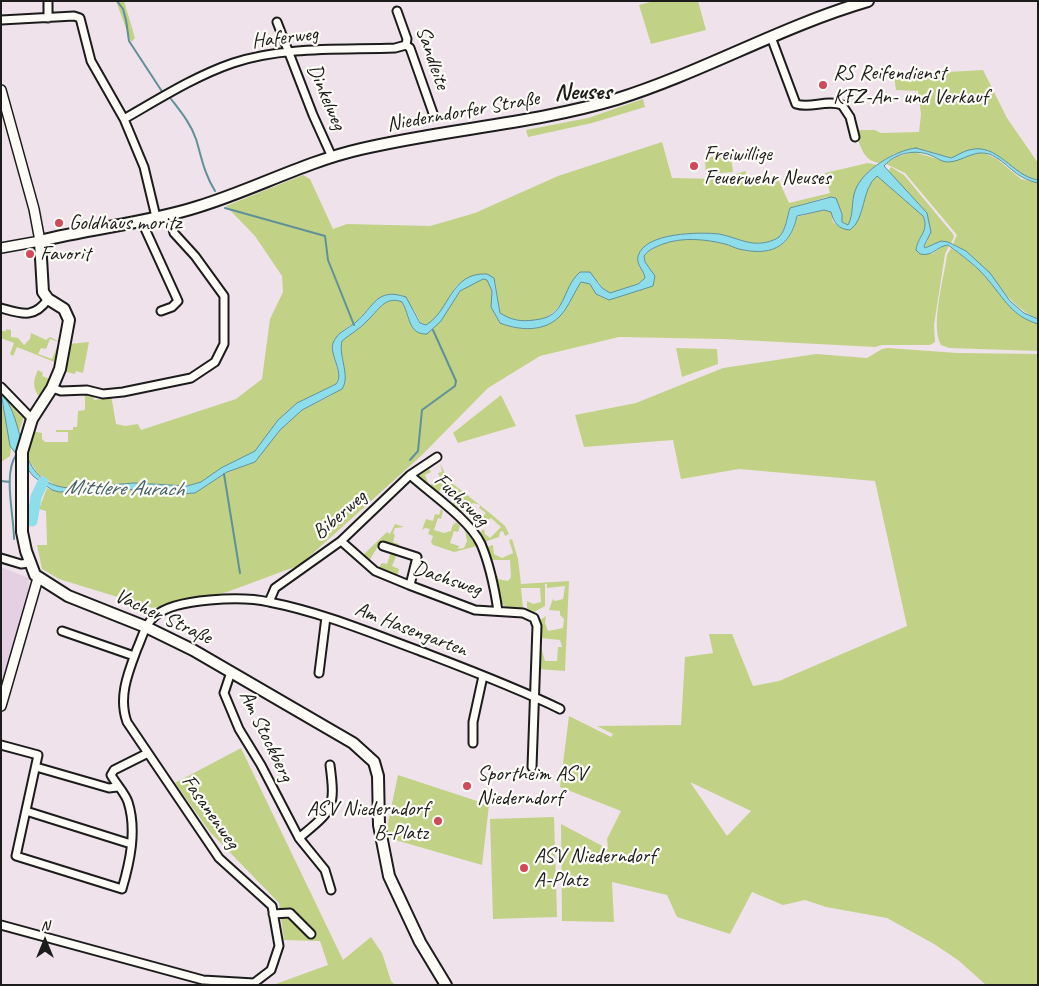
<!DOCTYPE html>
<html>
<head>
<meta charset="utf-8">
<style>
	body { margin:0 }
	#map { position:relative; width:1039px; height:986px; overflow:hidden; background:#efe2eb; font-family:Caveat,sans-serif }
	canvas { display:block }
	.frame { position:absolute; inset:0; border:2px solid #1c1c1c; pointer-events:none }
	.north { position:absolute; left:20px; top:916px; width:50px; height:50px; -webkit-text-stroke:4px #fdfcf7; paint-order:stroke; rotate:0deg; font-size:14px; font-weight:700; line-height:20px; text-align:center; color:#1c1c1c }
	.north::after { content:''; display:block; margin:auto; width:18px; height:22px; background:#1c1c1c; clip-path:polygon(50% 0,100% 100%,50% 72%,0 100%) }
</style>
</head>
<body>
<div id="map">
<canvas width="1039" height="986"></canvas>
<div class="frame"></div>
<div class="north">N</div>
</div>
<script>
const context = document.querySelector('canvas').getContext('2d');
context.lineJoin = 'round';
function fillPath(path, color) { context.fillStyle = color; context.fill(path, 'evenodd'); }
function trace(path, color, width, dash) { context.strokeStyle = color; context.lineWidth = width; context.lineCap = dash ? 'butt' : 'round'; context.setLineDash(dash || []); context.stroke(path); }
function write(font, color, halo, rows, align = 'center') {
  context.font = font + ' Caveat,sans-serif'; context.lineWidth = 4.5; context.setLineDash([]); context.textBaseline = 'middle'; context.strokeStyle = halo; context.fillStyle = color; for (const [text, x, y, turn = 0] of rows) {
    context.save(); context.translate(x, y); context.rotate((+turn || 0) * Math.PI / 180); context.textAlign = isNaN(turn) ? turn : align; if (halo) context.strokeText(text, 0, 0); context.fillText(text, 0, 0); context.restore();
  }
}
const built = new Path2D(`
	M1,567L29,578L27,604L1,695Z`);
const green = new Path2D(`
	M116,1H124L135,38L131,42Z
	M654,1H698L706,30L651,44L639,5Z
	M983,70L1007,118L1038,163V180C998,173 1006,135 951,158L916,148L894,154L879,163C863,161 859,144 856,130H875L881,133L919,132L921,114L918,91L896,90L894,75Z
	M643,99L645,107L592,123L528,137L526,130L588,118Z
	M662,142L672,178L721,179L745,171L754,183L777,177L789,203L830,193L825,173L868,163L877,165L855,191L851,219L848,225L842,222V214L827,197L790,208C787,217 786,230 779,237C772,242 761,244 753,243C743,242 730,236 719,234C700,232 645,232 638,256C636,265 644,270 645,278L638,284L610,293L602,288L599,282L574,280C562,313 534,337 500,313L495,282L483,274L456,286L437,318L426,325L421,323L414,310L401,295L387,294L369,308L357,321L342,331L332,347L339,376L336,384L297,403L278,420L255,451L221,468L201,482L187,486L134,483L80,488L58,487L38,474L27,457L31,431L42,433V439L45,442H68V432H56V430H73V427H77L78,411L85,410V393L93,395L94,400L106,398V396L111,395L116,424L125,426L138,424L141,430L236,399L262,379L270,319L283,292L282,276L255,236L226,206L303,175L310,179L333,229L347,224L430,226L475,213L558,176Z
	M727,152L731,157L733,172L706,174L705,159Z
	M914,152L948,162L978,153H984L997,159L1021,179L1038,183V319C1001,303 990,263 953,244L957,235L905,173L886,164L896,157Z
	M891,167L904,175L953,234L954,237L951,243H937L925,248L924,246L928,240L927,213L890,174L889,170Z
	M877,176L923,216C930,231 917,237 916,250L932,254L943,246H949L945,254L934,325L935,342L930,345H882L875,347L722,339L619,337L540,356L488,388L422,455L300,565L227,592L153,608L59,579L42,569L37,545H47L46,511L39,509L47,488L52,490L75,492L146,489L179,494L195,493L227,472L255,462L280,430L302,410L332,395L345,379L341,351L342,341C350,334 360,329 367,321C378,311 385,295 402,302L411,322L421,334C429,327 443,319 448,310C461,290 459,288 483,279L487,280L492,291L491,307L500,323C519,331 544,332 560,316C570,307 573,293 581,282L590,284L600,297L615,298L653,286L655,276L645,262L644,256C649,250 656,247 663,244C682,237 705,239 724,244C729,245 734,248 739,249C768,256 791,249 797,217L824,210L831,212L833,222C867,246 857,192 877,176Z
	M951,248C965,257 979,269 989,281C1005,300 1012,316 1038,324V351L949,348L941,345C930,326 944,278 947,255Z
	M6,329L11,330V337L18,338L24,345L30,339L31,333L46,340L50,337L58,341L60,337L63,338L57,363L17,347L13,356L10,354L14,343L1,338L2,331H6ZM50,339L59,342L52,359L38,354L41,348L46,349Z
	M89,342L83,373L76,371L75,374L63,371L69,344Z
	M676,348L717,349L718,364L682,377Z
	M888,348L957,353L1038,354V985H986L958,960L934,944L887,918L826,907L805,900L783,905L752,892L730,934L677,917L667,895L612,882L614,922L562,921L561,824L608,849L607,839L621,811L560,787L569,716L611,737L613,734L597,726L681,725L685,657L713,653L709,634H732L753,686L779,681L907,626L875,481L739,469L681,479L673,440L584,447L575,415L636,403L723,368L816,354L867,358L882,349ZM690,782L751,811L727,836Z
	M38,370L43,373L42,376L50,379L40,397C32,389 33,380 38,370Z
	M1,391L18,409L16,411L21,416H24L18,435L12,409Z
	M501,395L516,426L458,443L453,433Z
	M1,402C7,412 13,445 10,456L1,462Z
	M440,463L448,480L491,514L505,526L509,534L505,536L503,531L500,532L499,537L484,542L479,533L484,529L485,534L490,538L501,527L491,518L483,523L480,520L486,513L479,508L481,505L473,503L467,509L465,507L459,515L440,498L442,496L452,504L459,498L446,483L436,495L420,481L419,476L429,469L431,472L425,475L429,485L441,481L438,473L442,472Z
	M441,509L443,511L441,519L438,518L434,530L444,533L451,531L454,520L453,526L456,522L460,526L458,532L454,531L450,543L459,546L458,549L464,548L467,541L465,530L477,546L454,552L433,545L431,542L433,536L428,534L430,529L425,528L422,530L426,519L433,521L435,514L439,515Z
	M395,524L404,527L395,528L393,533L395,535L393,542L399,544L397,549L377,548L369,561L362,556L387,532L390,534Z
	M512,539L518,559L521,584L569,581L565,671L538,669L540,644L545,661H557L558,647H562L560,640L540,638V620L546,616L545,623L548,631L563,628L564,619L560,615V611L549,610L553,599L555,601L563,599L565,586L547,588V584H545V606L534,612L527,610V601L533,604L541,602L540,588H521L523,609C494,608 500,600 494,575L498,576V579L508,581L511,577L510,560H490L487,547L493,545L494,554L502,558L513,553L509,540Z
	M387,548L400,555L397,554L392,566L399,569L397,577L378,569L382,563L387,564L391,552L386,551Z
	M241,748L343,960L371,937L382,953L391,981L395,985H273L328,965L320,941L284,940L279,903L210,832L175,783Z
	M398,775L489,805L482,865L385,837Z
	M554,817L557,917L493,919L490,819Z`);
const water = new Path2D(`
	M916,148L951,158C957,156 963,151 969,150C998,142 1012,176 1038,180V183C1012,177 1009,162 989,154C974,149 962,162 948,162C941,162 936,157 930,155C915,149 895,153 884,166L927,213L931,232L924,246L925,248L941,241L948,242L966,251L990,273L1010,301L1024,313L1038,319V324C1012,316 1005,300 989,281C978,267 963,256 948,245C937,246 933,257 920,254L916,250C917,237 930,231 923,216L877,176C861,189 866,219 850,230C838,229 834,223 831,212L824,210L797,216C790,249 769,256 739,249C734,248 730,245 725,244C705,239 682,237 663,244C656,247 649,249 644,256L645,262L655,276L653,286L609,300L596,294L590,284L581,282C575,291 571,301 565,310C550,332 523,332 500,323L491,307L492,291L487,280L483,279L460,291L441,321L427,334C408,335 410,315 402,302C385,295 378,311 367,321C360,329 350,334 342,341C338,356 351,376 342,389L302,410L280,430L255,462L227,472L195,493L179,494L146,489L59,492L52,490L33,476L10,446L1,393C27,420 14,484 69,488L134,483L187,486L201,482L221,468L255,451L278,420L297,403L336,384C345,373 329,355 333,343C337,332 348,329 356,322C374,307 376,287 406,297L420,323L426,325C450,311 450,272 487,274L494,278L500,313C511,320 521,322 534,320C568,317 560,290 580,272H590L602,288L610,293L638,284L645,278C644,270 636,265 638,256C645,232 700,232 719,234C730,236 743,242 753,243C761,244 772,242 779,237C786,230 787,217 790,208L831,197L836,198L842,214V222L848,225C854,214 851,202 855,191C862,170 896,150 916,148Z`);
const stream = new Path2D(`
	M117,1L123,9L126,20L129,41L163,93
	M171,99C181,112 191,124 196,139C202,159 204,173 215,191
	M225,208L325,236L328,260L354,325
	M410,460L418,451L422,410L455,386L456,381L433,330
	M224,474L240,573
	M1,481L10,482
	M14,539C14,516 3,474 16,455`);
const river = new Path2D(`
	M32,521L36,497L43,482`);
const minor = new Path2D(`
	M397,11L407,39L406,45L410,48L434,116
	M48,18V1
	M1,20L74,16L80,18L91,61L124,119L144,167L156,217
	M277,22L313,115L332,157
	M771,37L796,104C811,109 826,99 842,105L850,117L855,137
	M124,119C159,99 195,76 233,63C284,46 342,50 395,48L406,45
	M141,220L178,301L172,307L161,311
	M1,308C22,314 34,319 48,299
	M1,387L32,419
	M52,388L61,391L87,390L103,394L123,392L191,378L215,362L224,344V296L195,256L174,233L169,214
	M410,475C431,494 469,519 481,544C489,563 495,591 498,611
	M341,541L375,571L409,585L475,610L523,613L534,618L537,626L532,767
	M383,546L417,557L410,585
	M1,558L21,564L30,563
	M269,602L275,588L341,541L410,475L437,457
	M62,631L134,656
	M231,672L224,693L239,729L261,765L299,838L325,870L331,890
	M319,673L326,617
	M473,743V722L483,676
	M1,745L38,755L16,856L122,889C130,862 137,830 128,802C125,793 116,784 111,775L114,770L148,753
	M36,767L109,788L117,787
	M26,811L131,844
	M299,838C332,810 336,810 330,765
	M273,914L290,913L311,934
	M1,925L203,980L254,983L271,970L279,946L272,906L219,858L127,722C118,697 128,673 137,649C142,638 145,624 155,616C175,598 243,596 269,602C321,612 371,633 420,651C467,669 515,687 560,709`);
const tertiary = new Path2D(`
	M1,90L34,209L40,241L1,248
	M1,706L38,578`);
const secondary = new Path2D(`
	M446,985L420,942L389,876L379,825L378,776L374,762L353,743L193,650L146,627L68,596L35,575L26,551L22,532V452L32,419L52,388L60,369L69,320L64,309L48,299L43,292L40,241C92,228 147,223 197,207C253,190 304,162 361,149C446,129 533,124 617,99C703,72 782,26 868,1`);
const markers = [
	[823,85,5,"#d1495b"],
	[694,166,5,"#d1495b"],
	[59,223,5,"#d1495b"],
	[30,254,5,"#d1495b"],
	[467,786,5,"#d1495b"],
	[438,821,5,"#d1495b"],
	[524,868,5,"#d1495b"]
];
const streetNames = [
	["Haferweg",285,38,-7],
	["Sandleite",432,58,71],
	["Dinkelweg",326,97,67],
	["Niederndorfer Straße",463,112,-10],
	["Fuchsweg",461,500,44],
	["Biberweg",340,515,-41],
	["Dachsweg",447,579,19],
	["Vacher Straße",163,617,25],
	["Am Hasengarten",411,630,21],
	["Am Stockberg",266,736,64],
	["Fasanenweg",210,812,55]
];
const poiNames = [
	["RS Reifendienst",833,73],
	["KFZ-An- und Verkauf",833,97],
	["Freiwillige",704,154],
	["Feuerwehr Neuses",704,178],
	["Goldhaus moritz",69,223],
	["Favorit",40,254],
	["Sportheim ASV",477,774],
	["Niederndorf",477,798],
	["ASV Niederndorf",428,809,"right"],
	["B-Platz",428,833,"right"],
	["ASV Niederndorf",534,856],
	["A-Platz",534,880]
];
const waterNames = [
	["Mittlere Aurach",124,489,1]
];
const quarterNames = [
	["Neuses",583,93]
];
fillPath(built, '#e5d0e3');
fillPath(green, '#c1d286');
fillPath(water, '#8eddeb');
trace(water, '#609098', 1);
trace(stream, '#609098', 2);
trace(river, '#8eddeb', 11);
trace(minor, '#1c1c1c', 11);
trace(tertiary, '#1c1c1c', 12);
trace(secondary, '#1c1c1c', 14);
trace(minor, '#fdfcf7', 7);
trace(tertiary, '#fdfcf7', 9);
trace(secondary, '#fdfcf7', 10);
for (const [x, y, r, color] of markers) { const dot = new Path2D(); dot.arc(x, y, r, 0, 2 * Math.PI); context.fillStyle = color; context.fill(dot); trace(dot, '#fdfcf7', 2); }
write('21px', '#1c1c1c', '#fdfcf7', streetNames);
write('21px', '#1c1c1c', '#fdfcf7', poiNames, 'left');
write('italic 22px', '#446064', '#fdfcf7', waterNames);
write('bold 24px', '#1c1c1c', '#fdfcf7', quarterNames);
</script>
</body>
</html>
